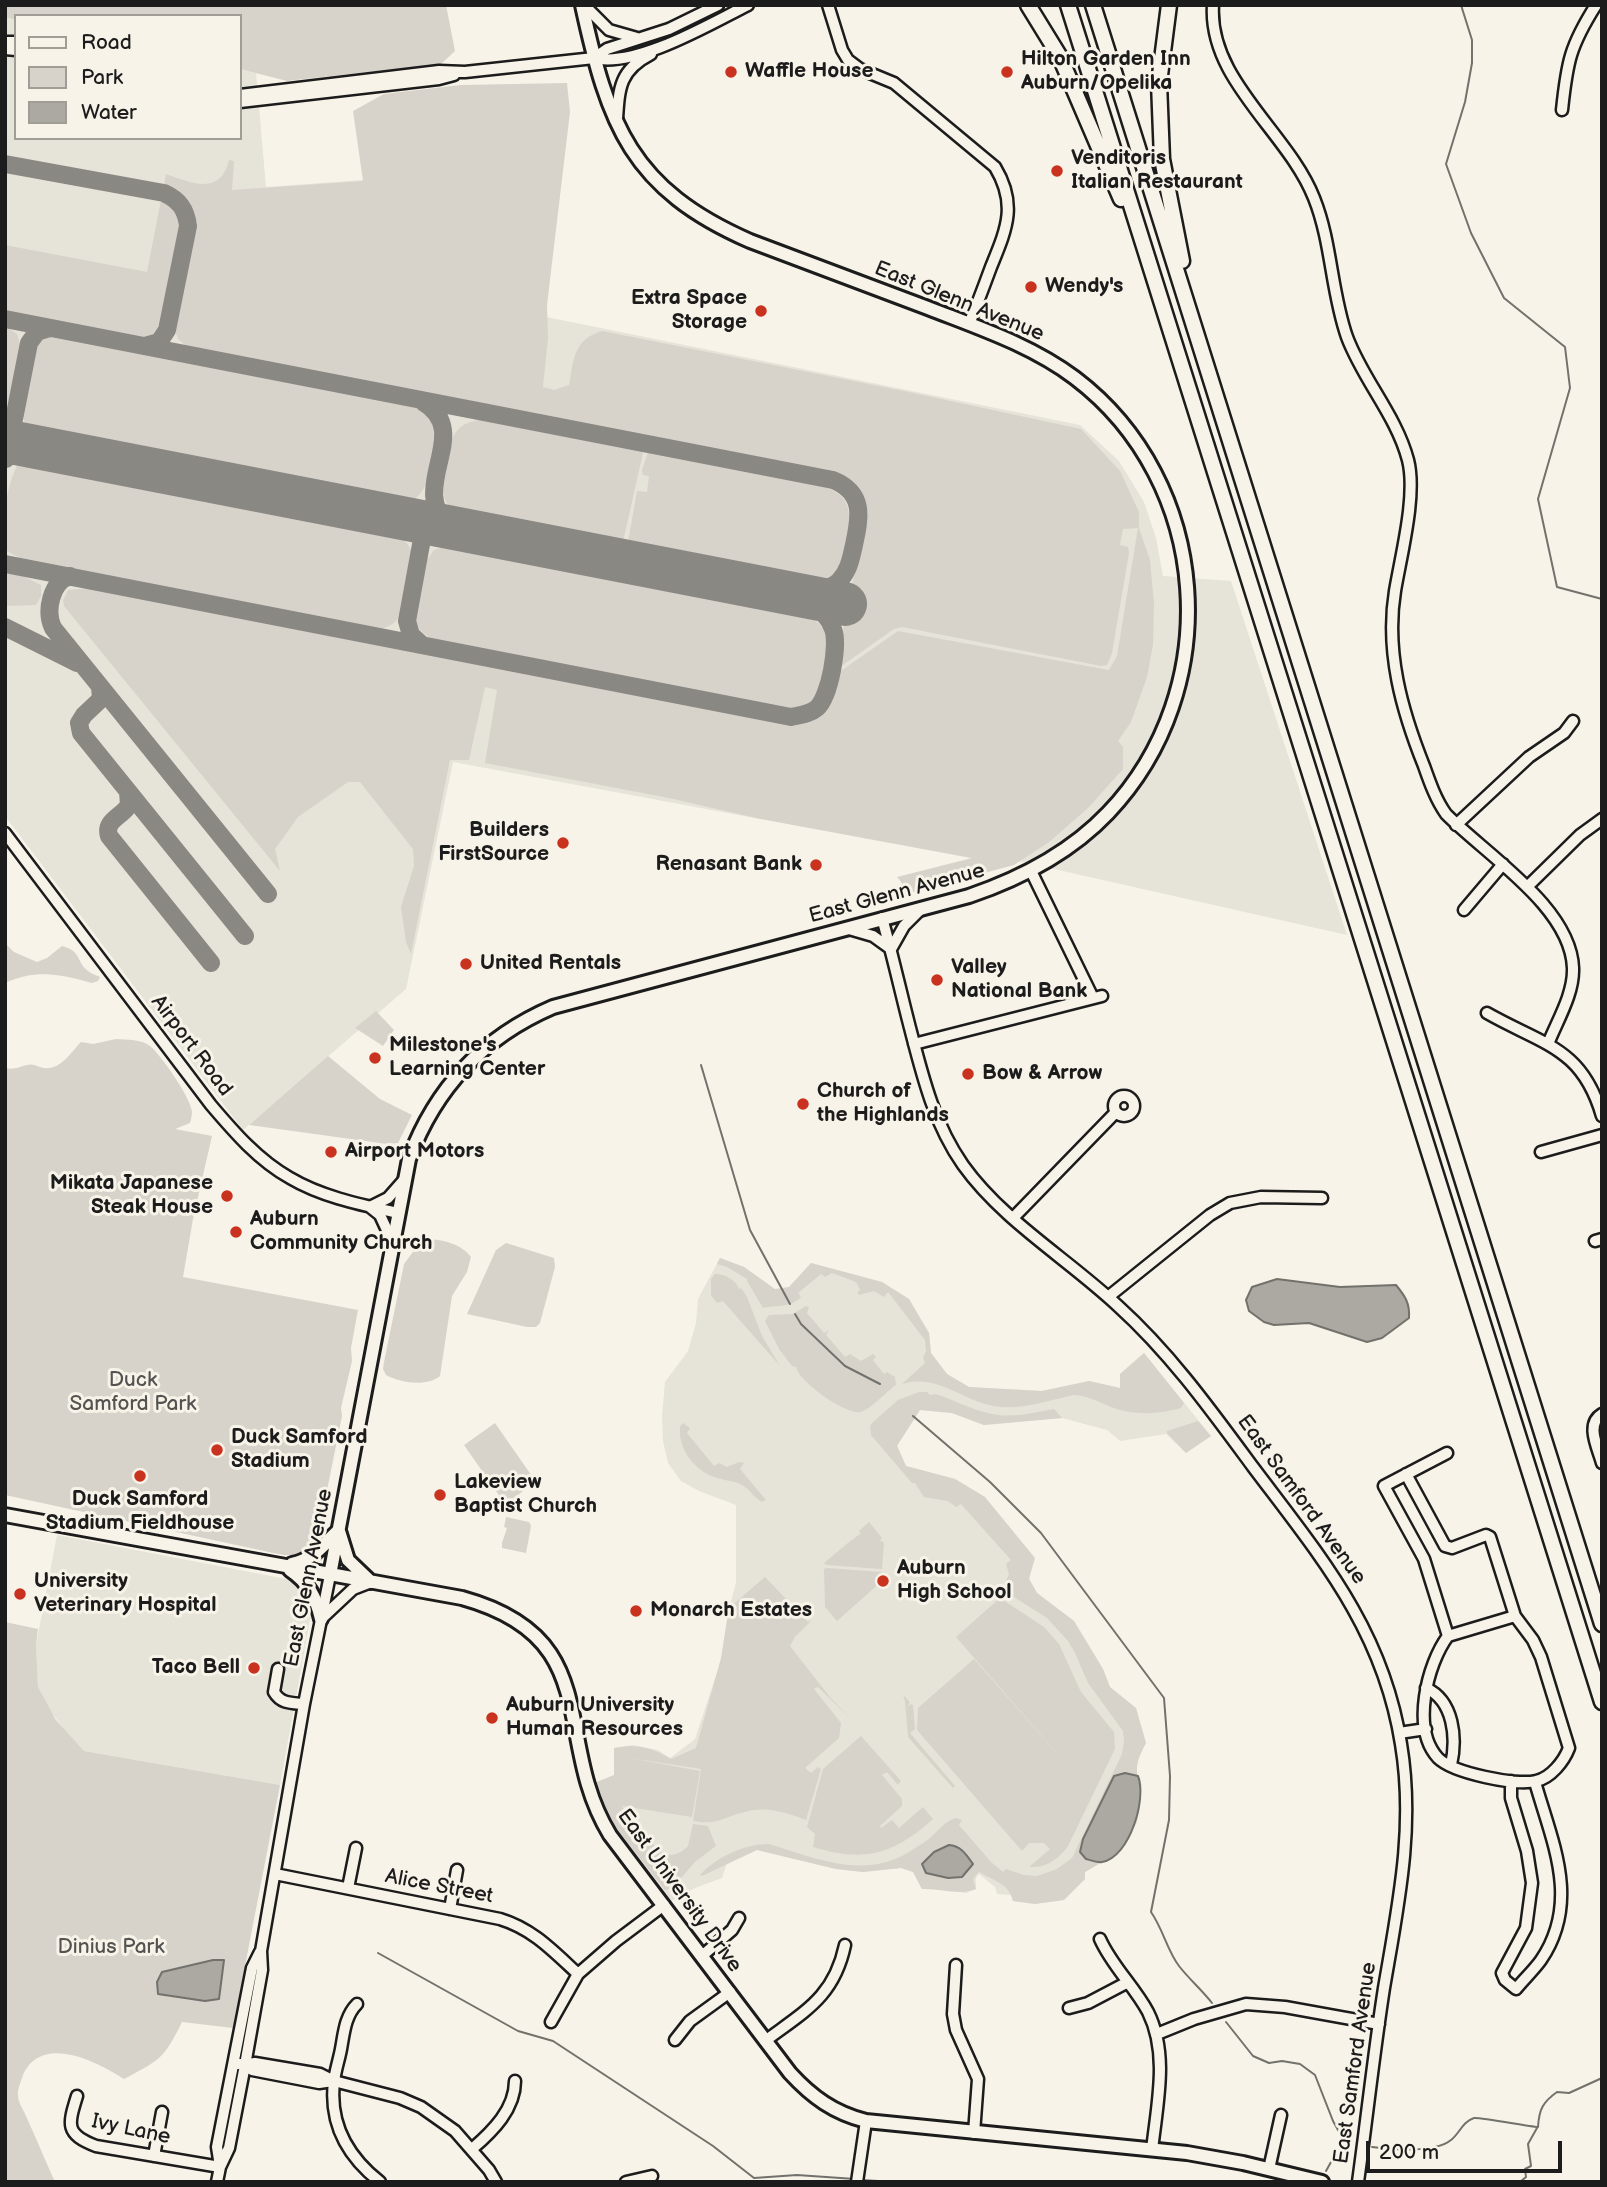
<!DOCTYPE html>
<html>
<head>
<meta charset="utf-8">
<style>
	body { margin:0 }
	#map { position:relative; width:1607px; height:2187px; overflow:hidden; background:#f7f3e8; font-family:"Balsamiq Sans",sans-serif }
	canvas { display:block }
	.frame { position:absolute; inset:0; border:7px solid #1c1c1c; pointer-events:none }
	.legend { position:absolute; left:14px; top:14px; width:228px; height:126px; box-sizing:border-box; background:#f7f3e8; border:2px solid #9f9d96; margin:0; padding:9px 12px; list-style:none; font-size:21px; color:#1c1c1c }
	.legend li { display:flex; align-items:center; gap:14px; height:35px }
	.legend b { width:35px; border:2px solid #9f9d96 }
	.scale { position:absolute; left:1366px; top:2141px; width:196px; height:32px; box-sizing:border-box; border:4px solid #1c1c1c; border-top:0; padding-left:9px; font-size:21px; line-height:24px; white-space:nowrap; color:#1c1c1c; -webkit-text-stroke:5px #f7f3e8; paint-order:stroke }
</style>
</head>
<body>
<div id="map">
<canvas width="1607" height="2187"></canvas>
<div class="frame"></div>
<ul class="legend">
<li><b style="height:9px;background:#f7f3e8"></b>Road</li>
<li><b style="height:19px;background:#d7d3cb"></b>Park</li>
<li><b style="height:19px;background:#aca9a2"></b>Water</li>
</ul>
<div class="scale">200 m</div>
</div>
<script>
const context = document.querySelector('canvas').getContext('2d');
context.lineJoin = 'round';
function fillPath(path, color) { context.fillStyle = color; context.fill(path, 'evenodd'); }
function trace(path, color, width, dash) { context.strokeStyle = color; context.lineWidth = width; context.lineCap = dash ? 'butt' : 'round'; context.setLineDash(dash || []); context.stroke(path); }
function write(font, color, halo, rows, align = 'center') {
  context.font = font + ' "Balsamiq Sans",sans-serif'; context.lineWidth = 6; context.setLineDash([]); context.textBaseline = 'middle'; context.strokeStyle = halo; context.fillStyle = color; for (const [text, x, y, turn = 0] of rows) {
    context.save(); context.translate(x, y); context.rotate((+turn || 0) * Math.PI / 180); context.textAlign = isNaN(turn) ? turn : align; if (halo) context.strokeText(text, 0, 0); context.fillText(text, 0, 0); context.restore();
  }
}
const built = new Path2D(`
	M5,17L16,20V138H240V69L256,73L266,187L390,178L482,304L1080,425L1119,461L1144,502L1156,538L1163,576L1231,581L1347,935L1005,858L992,862L453,762L406,989L243,1130L5,816Z
	M720,1258L744,1267L774,1290L789,1287L811,1263L882,1282L909,1299L929,1333L931,1353L947,1374L969,1387L1042,1391L1089,1381L1120,1388V1374L1144,1353L1211,1436L1186,1453L1166,1434L1120,1441L1107,1430L1062,1418L984,1425L952,1413L920,1410L897,1445L906,1466L955,1479L985,1497L1037,1593L1074,1621L1103,1669L1110,1687L1136,1708L1146,1743L1139,1756L1135,1773L1141,1797L1137,1823L1108,1859L1085,1872V1879L1064,1900L1035,1904L1013,1901L1011,1895L997,1894L995,1887L979,1874L976,1878V1889L966,1893L935,1888L922,1889L913,1872L901,1868L863,1872L836,1869L757,1850L727,1863L722,1878L695,1888L664,1905L610,1835L587,1786L614,1775V1748L633,1745L658,1750L670,1758L695,1739L721,1660L728,1612L736,1583V1505L699,1491L681,1481L668,1463L663,1441L662,1416L665,1382L688,1351L696,1323L698,1299Z
	M57,1535L297,1581L313,1603L280,1785L84,1751L68,1735L45,1703L38,1687L36,1645Z`);
const green = new Path2D(`
	M5,5H446L455,51L441,64L287,81L240,69V16H16V20L5,17Z
	M567,83L570,112L547,305L548,338L543,387L554,390L569,385C574,359 573,340 602,331L909,392L1081,429L1120,471L1139,512V528L1150,560L1154,604L1153,645L1147,677L1131,722L1118,741L1123,747V769L1088,808L1049,842L1014,865L910,893L897,877L972,858L756,818L669,798L485,763L497,690L485,687L469,760H450L411,954L406,942L401,907L414,866L413,849L360,782H348L298,817L275,849L280,871L64,606L63,600L68,590L91,588L147,596L790,722C822,722 829,702 835,675L898,631L1109,670L1117,656L1138,528L1123,529L1120,545L1128,547L1129,553L1112,653L1107,665L1101,666L902,627L894,629L840,667H836L866,513L856,489L837,475L187,347L178,339L174,327L194,230C196,207 185,193 164,185L166,174C191,183 221,196 229,160L234,161L232,190L363,181L353,111L384,94L460,85Z
	M161,200L170,203L176,210L179,227L160,323L153,334L141,338L5,312V245L147,272Z
	M5,326L17,334L21,347L5,415Z
	M53,336L413,406C419,410 426,412 430,419C441,434 432,485 417,497C411,502 404,502 397,503L32,432L25,424L22,413L35,349L43,339Z
	M480,420L641,451L643,453L622,546L463,516C456,512 450,509 446,502C438,488 446,445 456,432C462,424 470,421 480,420Z
	M648,452L827,487C834,491 841,494 845,501C855,515 846,565 833,576C827,582 820,583 812,584L627,548L637,491L647,492L649,476L643,475L642,470Z
	M20,459L393,532C401,537 409,543 412,553C415,562 412,571 410,581C405,606 404,627 374,630L76,572L24,560L5,550C5,513 3,494 20,459Z
	M453,544L802,612C813,618 821,623 826,634C833,650 825,695 810,706C803,710 796,711 789,711L434,642L419,629L415,620L423,566L434,550Z
	M5,570L19,574L41,585V596L36,605L5,606Z
	M5,943L14,952L37,962L47,958L62,946C82,951 76,962 88,971C92,974 96,975 100,977L98,981L92,983C60,974 36,969 5,983Z
	M376,1011L394,1030L383,1046L355,1028Z
	M116,1039C127,1040 141,1039 150,1046C161,1055 191,1098 192,1112C192,1116 191,1119 190,1123L175,1129L212,1136L193,1219L183,1277L358,1310L351,1348L352,1361L341,1408L342,1416L317,1540C307,1562 283,1555 264,1551L5,1495V1068C15,1070 18,1067 27,1065C34,1063 38,1067 44,1068C61,1070 71,1052 81,1042L93,1044Z
	M328,1056L380,1099L412,1115L398,1143L387,1144L249,1125Z
	M426,1239C441,1239 462,1244 471,1257L467,1272L452,1296L440,1376C427,1387 401,1383 386,1375L383,1369L384,1362L404,1264L421,1241Z
	M506,1243L554,1258L555,1267L540,1323L536,1327H527L467,1314L496,1250Z
	M720,1258L744,1267L775,1289L789,1287L811,1263L882,1282L909,1299L929,1333L931,1353L947,1374L969,1387L1042,1391L1089,1381L1120,1388V1374L1144,1353L1184,1403L1181,1408C1160,1414 1134,1416 1111,1407C1099,1402 1088,1396 1074,1395C1049,1400 1020,1411 994,1406C961,1400 937,1373 902,1384L925,1363L923,1357L926,1352L925,1340L888,1292L884,1297L874,1291L859,1295L857,1293L860,1290L856,1282L832,1273L825,1277L821,1274L798,1293L801,1297C790,1308 777,1305 763,1308L747,1281V1279L727,1267L717,1264Z
	M715,1274C725,1274 736,1280 739,1289L741,1288L747,1297L762,1336L780,1366L723,1301L717,1303L711,1295V1279Z
	M806,1306L809,1307L807,1313L824,1333L829,1330L826,1335L845,1357L850,1354L861,1361L873,1354L876,1357L873,1360L884,1374L887,1372L895,1377L896,1385C887,1391 869,1411 860,1412C846,1415 799,1382 796,1367L792,1366L779,1349L765,1321L769,1315L793,1314Z
	M919,1392H927L930,1395L935,1394C953,1399 969,1409 988,1413C1010,1419 1032,1413 1054,1409L1062,1418L984,1425L952,1413L920,1410L897,1446L906,1466L955,1479L985,1497L1035,1558L1029,1579L1037,1593L1074,1621L1103,1669L1110,1687L1136,1708L1146,1743C1132,1769 1138,1769 1140,1795C1144,1830 1113,1857 1085,1872V1879L1064,1900L1035,1904L1013,1901C1009,1883 993,1881 979,1872L973,1879L976,1889C959,1896 940,1888 922,1889L913,1872L901,1868L863,1872L836,1869L757,1850L702,1876L700,1875C716,1857 745,1844 769,1844C815,1858 864,1880 909,1852C916,1847 926,1842 931,1837C939,1830 945,1821 956,1818L962,1820L959,1825L991,1862L1003,1872L1006,1869L1024,1875L1037,1876L1057,1869L1072,1858L1122,1754L1124,1741L1123,1731L1088,1683L1075,1653L1068,1641L1047,1618L1006,1592L1004,1586L1009,1574L1006,1564L1011,1560L961,1504L956,1507L948,1501L924,1497L915,1483H912L871,1435L870,1426L873,1422L898,1400Z
	M1198,1421L1211,1436L1186,1453L1167,1433V1431Z
	M495,1423L536,1482L505,1504L464,1445Z
	M683,1423L690,1428L687,1433L714,1466L719,1463L727,1467L739,1462L744,1463L740,1469L766,1500L762,1502C754,1498 751,1490 742,1485C735,1481 728,1481 721,1479C697,1474 678,1451 680,1427Z
	M506,1517L529,1522L531,1526L526,1553L502,1548V1543L507,1528L504,1527Z
	M869,1522L882,1538L880,1540L884,1543L882,1569L826,1565L824,1563C833,1556 855,1536 861,1534L859,1531Z
	M827,1568L882,1572V1581L837,1621L825,1607L824,1569Z
	M765,1577L808,1622L812,1620L795,1637L790,1646L829,1696L851,1719L818,1687L814,1689L841,1723L839,1738L805,1768L811,1773L818,1767L821,1769L806,1820C785,1812 764,1805 741,1813C719,1819 718,1825 693,1821L701,1769L630,1758L700,1771L692,1817L622,1806C626,1813 632,1817 637,1823C650,1839 664,1870 688,1846L693,1824L708,1826L716,1846L696,1861L672,1888L665,1890L613,1824L601,1803L595,1783L614,1775V1748C636,1744 651,1747 671,1759L696,1748L721,1658L729,1608Z
	M1000,1598L1044,1627L1059,1644L1081,1692L1114,1732L1115,1749L1068,1846C1058,1860 1046,1868 1029,1867L1050,1849L1044,1843H1029L1022,1851L917,1730L918,1708L974,1659L1075,1774L956,1637Z
	M5,1622L38,1629L36,1645L38,1687L56,1720L84,1751L280,1785L233,2028L182,2022C164,2059 160,2060 124,2079C97,2062 42,2033 23,2075C21,2081 17,2090 18,2096C18,2102 24,2111 26,2116C36,2138 45,2160 55,2182H12L7,2180Z
	M903,1695L910,1702L907,1707L911,1704L913,1705L915,1729L910,1733L955,1786L953,1788L908,1737L905,1701Z
	M861,1736L901,1781L898,1785L887,1772L882,1775L902,1799V1806L880,1826L881,1828L892,1820L899,1828L923,1807L933,1819C894,1854 865,1863 813,1847L815,1834L807,1827L823,1769Z`);
const water = new Path2D(`
	M1277,1279L1340,1287L1396,1285C1405,1296 1410,1303 1409,1318L1382,1338L1367,1342L1309,1323L1274,1325L1264,1322L1249,1311L1246,1300L1252,1287Z
	M1125,1773L1138,1776C1147,1798 1130,1857 1102,1862C1098,1863 1090,1860 1086,1859L1080,1852L1083,1839L1114,1776Z
	M949,1845C961,1846 966,1854 973,1864L962,1877L948,1878L926,1873L922,1864L934,1852Z
	M213,1960H224L219,1999L205,2001L158,1994L157,1982L162,1972Z`);
const stream = new Path2D(`
	M1461,5L1472,40V63L1465,102L1446,164L1471,233L1504,298L1565,347L1570,388L1538,499L1557,587L1602,599
	M701,1065L750,1230L790,1304
	M795,1314L801,1324L845,1366L880,1384
	M913,1416L990,1482L1041,1533L1164,1698L1170,1776L1169,1820L1151,1912C1163,1929 1167,1950 1179,1966C1189,1979 1202,1990 1212,2003
	M378,1953L518,2031L553,2041L713,2146L754,2178L797,2175L855,2179
	M1226,2022L1253,2056L1269,2063L1282,2061L1300,2064L1315,2075L1333,2121L1348,2148L1336,2153L1326,2171
	M1372,2147C1393,2150 1435,2153 1451,2140C1460,2133 1462,2122 1474,2118C1479,2117 1527,2126 1538,2127C1539,2109 1543,2102 1557,2092L1569,2093L1602,2078
	M861,2180L895,2182
	M915,2182H930
	M1520,2182L1526,2177L1525,2169L1531,2166L1528,2144L1537,2128`);
const taxiway = new Path2D(`
	M5,164L164,193C179,200 186,209 188,226L167,330L159,342L145,346
	M5,319L833,480C865,493 860,517 854,545C851,558 849,571 839,581C830,590 816,592 804,596
	M423,402C475,433 405,488 450,527
	M28,445L18,437L13,424L29,343L37,332L50,328
	M6,459L15,449L28,445
	M401,518L418,530L422,539L407,621L411,635L421,644
	M5,564L791,717C800,715 810,714 817,708C830,696 839,644 833,629C828,614 815,606 804,596
	M70,576C51,582 45,611 53,628L268,894
	M5,627L77,663
	M100,686L101,699L84,715L79,723L81,733L245,936
	M128,791L129,805C122,817 104,820 109,836L211,963`);
const runway = new Path2D(`
	M5,441L845,604`);
const minor = new Path2D(`
	M584,5L609,30L637,38
	M828,5L842,50L848,60L860,69L894,83L995,167C1018,205 1006,230 991,267C984,286 977,305 969,324
	M1213,5C1208,80 1288,132 1314,198C1332,243 1331,292 1347,337C1363,380 1396,415 1408,460C1417,495 1401,555 1395,591C1385,652 1402,711 1424,766C1430,783 1436,800 1446,814C1485,854 1571,907 1573,968C1574,994 1557,1021 1548,1044
	M5,42H16
	M5,49L16,50
	M594,58L607,49L669,29L718,5
	M240,95L439,71L465,72L594,58C636,68 710,24 748,5
	M240,102L439,79L454,75
	M1562,110C1567,62 1570,46 1596,5
	M617,119C619,87 620,70 651,54
	M1456,825L1529,757L1564,733L1573,721
	M5,833L211,1105C234,1132 258,1160 290,1178C322,1197 362,1205 398,1213
	M1031,871L1093,998
	M1528,886L1580,835L1602,819
	M1464,910L1503,864
	M882,918C892,953 900,989 909,1024C922,1074 933,1122 963,1165C1003,1221 1068,1259 1118,1306C1170,1353 1211,1410 1253,1467C1320,1556 1383,1629 1401,1744C1415,1827 1398,1906 1384,1988C1374,2052 1367,2117 1358,2182
	M849,929L873,936L891,949
	M891,949L904,926L922,908
	M1487,1013C1543,1045 1582,1047 1602,1116
	M914,1044L1102,996
	M1114 1106a10 10 0 1 1 20 0a10 10 0 1 1-20 0Z
	M1541,1152L1602,1135
	M1013,1218L1116,1112
	M392,1241L380,1215L370,1207L388,1198L403,1181
	M1595,1241L1602,1239
	M1108,1297L1210,1215L1230,1203L1261,1197L1322,1198
	M1602,1414C1585,1424 1598,1448 1602,1463
	M1447,1453L1384,1486L1424,1559L1448,1636
	M1406,1474L1445,1546L1452,1548L1486,1535L1490,1537L1515,1616L1533,1640L1541,1657L1569,1748C1564,1761 1551,1778 1536,1781C1516,1786 1453,1773 1438,1758C1411,1729 1427,1664 1448,1636L1515,1616
	M321,1619L353,1589L371,1582
	M278,1669L274,1692C281,1704 291,1703 304,1704
	M1426,1688C1454,1701 1457,1738 1451,1765
	M1399,1733L1426,1729
	M1511,1781V1798L1527,1851L1532,1883L1526,1928L1502,1973L1505,1980L1516,1989C1524,1979 1534,1970 1541,1960C1581,1901 1552,1842 1535,1782
	M275,1874L500,1919C533,1929 553,1951 578,1974
	M348,1888L356,1848
	M450,1909L457,1870
	M1100,1939C1112,1966 1134,1986 1148,2012C1169,2054 1157,2104 1152,2150
	M703,1955L732,1930L739,1918
	M956,1965L953,2014L956,2030L978,2079L974,2133
	M357,2004C345,2016 344,2033 341,2049C339,2060 335,2071 334,2082C329,2124 347,2156 380,2182
	M1069,2008L1088,2003L1128,1982
	M551,2022L578,1974L616,1941L664,1905
	M1157,2034L1194,2019L1246,2004L1285,2007L1379,2024
	M675,2040L690,2021L730,1992
	M765,2041C805,2011 834,1997 845,1945
	M234,2063L245,2065L255,2063L320,2074L334,2081L400,2098L421,2107L455,2131L489,2170L496,2182
	M245,2065L252,2070L319,2083L333,2081
	M77,2096C68,2125 65,2134 96,2146L220,2167
	M472,2149C493,2131 515,2109 515,2081
	M154,2156L162,2112
	M220,2166L217,2147L252,1968L260,1952
	M1269,2169L1281,2115
	M217,2182L220,2167L229,2148L245,2065L262,1970L261,1951L304,1704L330,1575
	M626,2182L652,2176
	M857,2182L866,2121`);
const major = new Path2D(`
	M5,1515L462,1598C607,1638 551,1739 610,1835L790,2073C812,2097 834,2113 866,2121L1187,2153L1243,2163L1322,2182
	M339,1531L348,1560L371,1582
	M292,1564C313,1560 323,1545 338,1531
	M290,1570C308,1582 316,1597 321,1619
	M330,1575L409,1159C435,1089 483,1037 553,1007L969,896C1022,878 1070,853 1108,813C1226,689 1212,482 1075,378C1031,345 979,328 928,308C868,286 809,263 750,241C631,189 608,125 582,5`);
const highway = new Path2D(`
	M1028,5L1060,57L1121,199
	M1068,5L1602,1702
	M1093,5L1602,1624
	M1169,5L1159,83L1162,159L1182,261`);
const markers = [
	[731,72,7,"#c8321e"],
	[1007,72,7,"#c8321e"],
	[1057,171,7,"#c8321e"],
	[1031,287,7,"#c8321e"],
	[761,311,7,"#c8321e"],
	[563,843,7,"#c8321e"],
	[816,865,7,"#c8321e"],
	[466,964,7,"#c8321e"],
	[937,980,7,"#c8321e"],
	[375,1058,7,"#c8321e"],
	[968,1074,7,"#c8321e"],
	[803,1104,7,"#c8321e"],
	[331,1152,7,"#c8321e"],
	[227,1196,7,"#c8321e"],
	[236,1232,7,"#c8321e"],
	[217,1450,7,"#c8321e"],
	[140,1476,7,"#c8321e"],
	[440,1495,7,"#c8321e"],
	[883,1581,7,"#c8321e"],
	[20,1594,7,"#c8321e"],
	[636,1611,7,"#c8321e"],
	[254,1668,7,"#c8321e"],
	[492,1718,7,"#c8321e"]
];
const poiNames = [
	["Hilton Garden Inn",1021,60],
	["Auburn/Opelika",1021,84],
	["Waffle House",745,72],
	["Venditoris",1071,159],
	["Italian Restaurant",1071,183],
	["Wendy's",1045,287],
	["Extra Space",747,299,"right"],
	["Storage",747,323,"right"],
	["Builders",549,831,"right"],
	["FirstSource",549,855,"right"],
	["Renasant Bank",802,865,"right"],
	["United Rentals",480,964],
	["Valley",951,968],
	["National Bank",951,992],
	["Milestone's",389,1046],
	["Learning Center",389,1070],
	["Bow & Arrow",982,1074],
	["Church of",817,1092],
	["the Highlands",817,1116],
	["Airport Motors",345,1152],
	["Mikata Japanese",213,1184,"right"],
	["Steak House",213,1208,"right"],
	["Auburn",250,1220],
	["Community Church",250,1244],
	["Duck Samford",231,1438],
	["Stadium",231,1462],
	["Lakeview",454,1483],
	["Baptist Church",454,1507],
	["Duck Samford",140,1500,"center"],
	["Stadium Fieldhouse",140,1524,"center"],
	["Auburn",897,1569],
	["High School",897,1593],
	["University",34,1582],
	["Veterinary Hospital",34,1606],
	["Monarch Estates",650,1611],
	["Taco Bell",240,1668,"right"],
	["Auburn University",506,1706],
	["Human Resources",506,1730]
];
const streetNames = [
	["East Glenn Avenue",959,302,22],
	["East Glenn Avenue",897,894,-15],
	["Airport Road",191,1046,53],
	["East Samford Avenue",1301,1500,54],
	["East Glenn Avenue",309,1578,-79],
	["Alice Street",439,1887,11],
	["East University Drive",679,1891,54],
	["East Samford Avenue",1356,2063,-82],
	["Ivy Lane",131,2130,12]
];
const parkNames = [
	["Duck",133,1381],
	["Samford Park",133,1405],
	["Dinius Park",111,1948]
];
fillPath(built, '#e6e3d9');
fillPath(green, '#d7d3cb');
fillPath(water, '#aca9a2');
trace(water, '#72716c', 2);
trace(stream, '#72716c', 2);
trace(taxiway, '#8a8882', 18);
trace(runway, '#8a8882', 44);
trace(minor, '#1c1c1c', 15);
trace(major, '#1c1c1c', 18);
trace(highway, '#1c1c1c', 19);
trace(minor, '#f7f3e8', 10);
trace(major, '#f7f3e8', 12);
trace(highway, '#f7f3e8', 14);
for (const [x, y, r, color] of markers) { const dot = new Path2D(); dot.arc(x, y, r, 0, 2 * Math.PI); context.fillStyle = color; context.fill(dot); trace(dot, '#f7f3e8', 2.5); }
write('bold 21px', '#1c1c1c', '#f7f3e8', poiNames, 'left');
write('21px', '#1c1c1c', '#f7f3e8', streetNames);
write('21px', '#545351', '#f7f3e8', parkNames);
</script>
</body>
</html>
